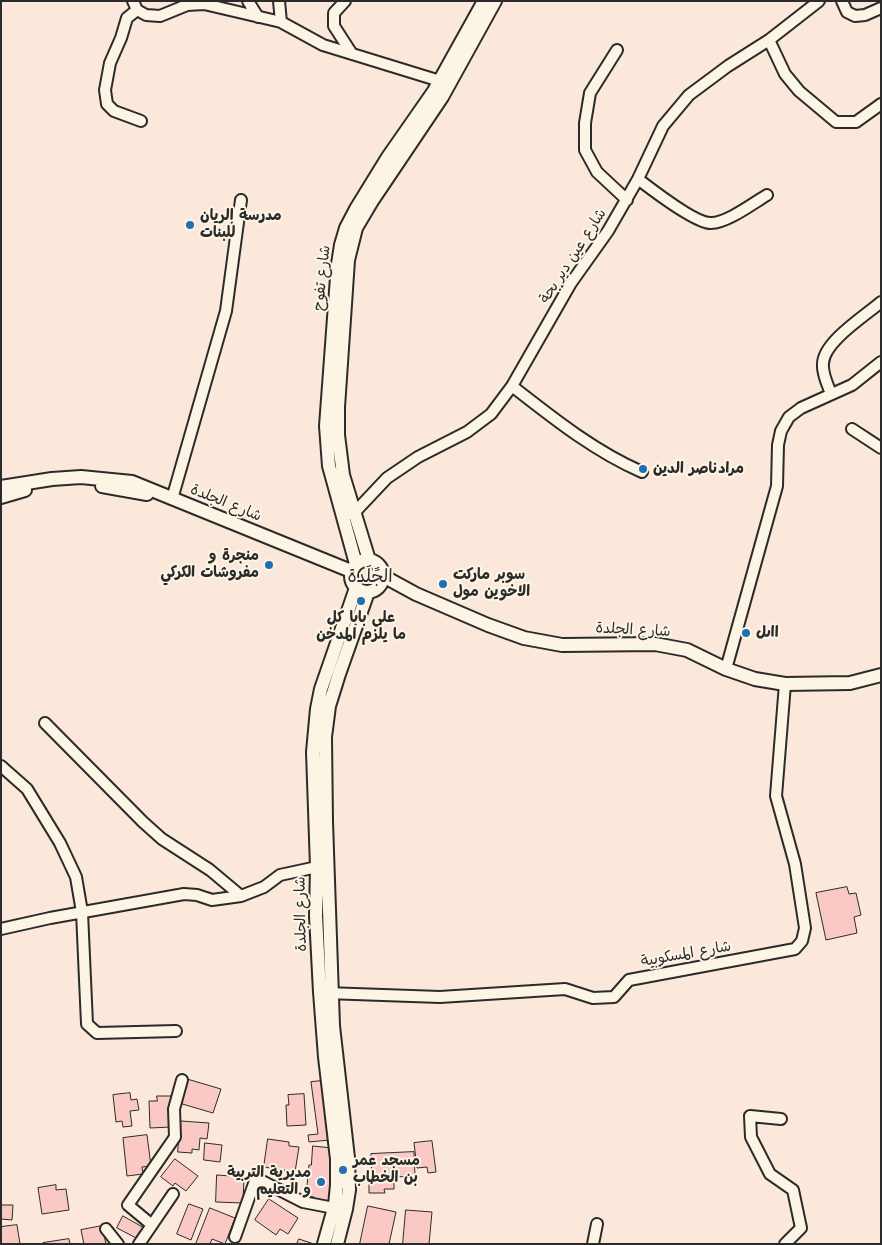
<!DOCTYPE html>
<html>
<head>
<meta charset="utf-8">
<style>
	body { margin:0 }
	#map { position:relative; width:882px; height:1245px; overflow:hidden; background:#fbe8db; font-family:"Comic Neue",sans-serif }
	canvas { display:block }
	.frame { position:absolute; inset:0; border:2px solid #2b2b2b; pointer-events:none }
</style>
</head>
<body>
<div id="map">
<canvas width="882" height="1245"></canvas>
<div class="frame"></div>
</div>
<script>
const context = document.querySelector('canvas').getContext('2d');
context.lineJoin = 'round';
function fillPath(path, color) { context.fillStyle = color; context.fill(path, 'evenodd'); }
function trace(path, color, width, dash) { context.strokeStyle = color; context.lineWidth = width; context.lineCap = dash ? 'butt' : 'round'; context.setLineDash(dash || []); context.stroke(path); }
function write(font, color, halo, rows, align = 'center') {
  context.font = font + ' "Comic Neue","Playpen Sans Arabic",sans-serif'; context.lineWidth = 4; context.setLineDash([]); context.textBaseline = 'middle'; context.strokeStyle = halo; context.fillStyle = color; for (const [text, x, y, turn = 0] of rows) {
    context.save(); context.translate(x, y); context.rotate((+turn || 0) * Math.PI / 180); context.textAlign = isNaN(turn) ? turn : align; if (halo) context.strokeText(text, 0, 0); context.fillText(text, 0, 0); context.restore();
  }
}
const building = new Path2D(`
	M847,887L849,894L856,893L861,915L854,917L857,933L826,940L816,893Z
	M187,1079L221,1089L213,1113L179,1103Z
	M322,1081L330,1140L309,1142L308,1135L318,1134L311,1082Z
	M130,1093L131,1100L137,1099L139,1110L130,1111L132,1126L123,1127L122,1121L116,1122L113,1095Z
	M304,1094L306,1125L287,1126L286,1105H289L288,1095Z
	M157,1096H171V1127L150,1128L149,1101H157Z
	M181,1121L209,1123L207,1139L200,1138L199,1150L192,1149V1153L178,1152Z
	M147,1135L151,1166L142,1167L143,1174L127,1176L123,1138Z
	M268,1139L289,1142V1146L299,1147L295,1172L264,1167Z
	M432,1141L436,1172L428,1173L427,1167L417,1168L414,1143Z
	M205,1143L222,1145L220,1162L204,1160Z
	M313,1146L332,1148L330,1167L336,1168L332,1205L313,1203L314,1197L306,1196L309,1165H311Z
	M414,1152L415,1176L394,1177V1189H384L385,1193H369V1177H372L371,1154Z
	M175,1159L198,1176L186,1191L175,1183L173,1186L161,1177Z
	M217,1175L244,1177L243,1203L216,1202Z
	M56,1185V1190L66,1189L69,1210L42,1214L38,1188Z
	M269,1199L298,1218L288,1234L280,1229L276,1235L255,1220Z
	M189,1204L203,1209L191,1240L177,1234Z
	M1,1205H13L12,1220L1,1219Z
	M368,1206L396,1212L389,1244H360Z
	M210,1208L235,1218L225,1244L212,1239L210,1244H196Z
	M406,1210L432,1212L429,1244H403Z
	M123,1216L146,1229L140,1240L117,1228Z
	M17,1225L20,1244H1V1227Z
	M102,1226L106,1244H84L81,1230Z
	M69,1239L70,1244H43V1243Z
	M299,1239L314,1244H297Z`);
const minor = new Path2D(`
	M133,1L137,10L146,15L160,16L187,5L204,4L281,22L323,45L440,81
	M248,1L258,17
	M279,1L281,22
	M345,1L334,13V26L352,54
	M842,1L847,12L855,16L865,15L881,8
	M137,10L127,18L121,38L110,63L105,90L107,104L114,111L141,121
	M769,40L785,74L799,91L836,122H856L881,104
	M617,50L590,93L585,123V150L597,172L627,200
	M638,179C651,189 696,224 711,223C727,223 752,204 767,195
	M512,386C553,418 594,451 642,472
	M831,394C828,385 822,374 823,364C823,342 865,316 881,302
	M852,429L881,448
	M172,499L226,311L241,200
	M350,514L354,513L387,478L418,457L467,432L491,414L512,386L571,283L608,231L638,179L663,126L689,95L728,66L769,40L819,1
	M726,669L777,486L778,445L781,431L789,417L801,408L852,385L881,362
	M45,723L143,822L162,839L210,870L241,896
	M1,766L27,789L60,843L76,877L82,912L87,1024L97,1033L176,1031
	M1,929L50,918L184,894L197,895L212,900L241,896L264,887L280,875L317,867L323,864
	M326,993L440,997L565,989L593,998L614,997L629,980L795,949L802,941L805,928L795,864L776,796L785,684
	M781,1119L750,1116L751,1137L770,1174L793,1190L801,1228L785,1244
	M152,1225L128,1205L175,1137L174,1109L182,1080
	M106,1229L118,1244
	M235,1237L256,1178L303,1202L334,1208
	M139,1244L173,1194
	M593,1244L597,1224`);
const tertiary = new Path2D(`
	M102,486L147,494
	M1,487L52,479L81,477L132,482L351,571
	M1,497L25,490
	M351 576a16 16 0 1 1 32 0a16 16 0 1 1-32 0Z
	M369,560L343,475L338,435V407L348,260L356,228L372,201L442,97L495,1
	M356,564L329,466L326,426L338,264L341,245L346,228L356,209L388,157L434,91L484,1
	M383,576L416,594L488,625L524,638L562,645L655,644L687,650L726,669L755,679L785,684L850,683L881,675
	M324,1244L335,1205L337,1185V1159L325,1057L320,992L316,916L317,867L313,752L317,709L321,689L356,588
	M337,1244L346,1209L349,1190L348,1158L333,1026L326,822L325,737L329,706L339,674L368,592`);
const markers = [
	[190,225,5,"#1f6fb2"],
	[643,469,5,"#1f6fb2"],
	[269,565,5,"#1f6fb2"],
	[443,584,5,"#1f6fb2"],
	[361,601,5,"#1f6fb2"],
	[746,633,5,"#1f6fb2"],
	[343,1170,5,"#1f6fb2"],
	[321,1182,5,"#1f6fb2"]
];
const poiNames = [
	["مدرسة الريان",200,216],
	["للبنات",200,233],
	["مرادناصر الدين",653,469],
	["منجرة و",259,556,"right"],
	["مفروشات الكركي",259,573,"right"],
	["سوبر ماركت",453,575],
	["الاخوين مول",453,592],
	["علي بابا كل",361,618,"center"],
	["ما يلزم المدخن",361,635,"center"],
	["ااىل",756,633],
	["مسجد عمر",353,1161],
	["بن الخطاب",353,1178],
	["مديرية التربية",311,1173,"right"],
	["و التعليم",311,1190,"right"]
];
const streetNames = [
	["شارع عين دير بحة",573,256,-57],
	["شارع تفوح",322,278,-84],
	["شارع الجلدة",226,503,22],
	["شارع الجلدة",633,630,3],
	["شارع الجلدة",301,914,-91],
	["شارع المسكوبية",686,954,-10]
];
const quarterNames = [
	["الجًلَدة",370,577]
];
fillPath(building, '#fac9c3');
trace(building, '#2b2b2b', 1);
trace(minor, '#2b2b2b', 14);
trace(tertiary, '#2b2b2b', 16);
trace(minor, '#fcf5e5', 10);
trace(tertiary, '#fcf5e5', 12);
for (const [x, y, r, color] of markers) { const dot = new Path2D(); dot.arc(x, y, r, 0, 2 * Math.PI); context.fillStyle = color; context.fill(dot); trace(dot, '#fcf5e5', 2); }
write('bold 15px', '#2b2b2b', '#fcf5e5', poiNames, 'left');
write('15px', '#2b2b2b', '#fcf5e5', streetNames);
write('18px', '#2b2b2b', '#fcf5e5', quarterNames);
</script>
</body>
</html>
